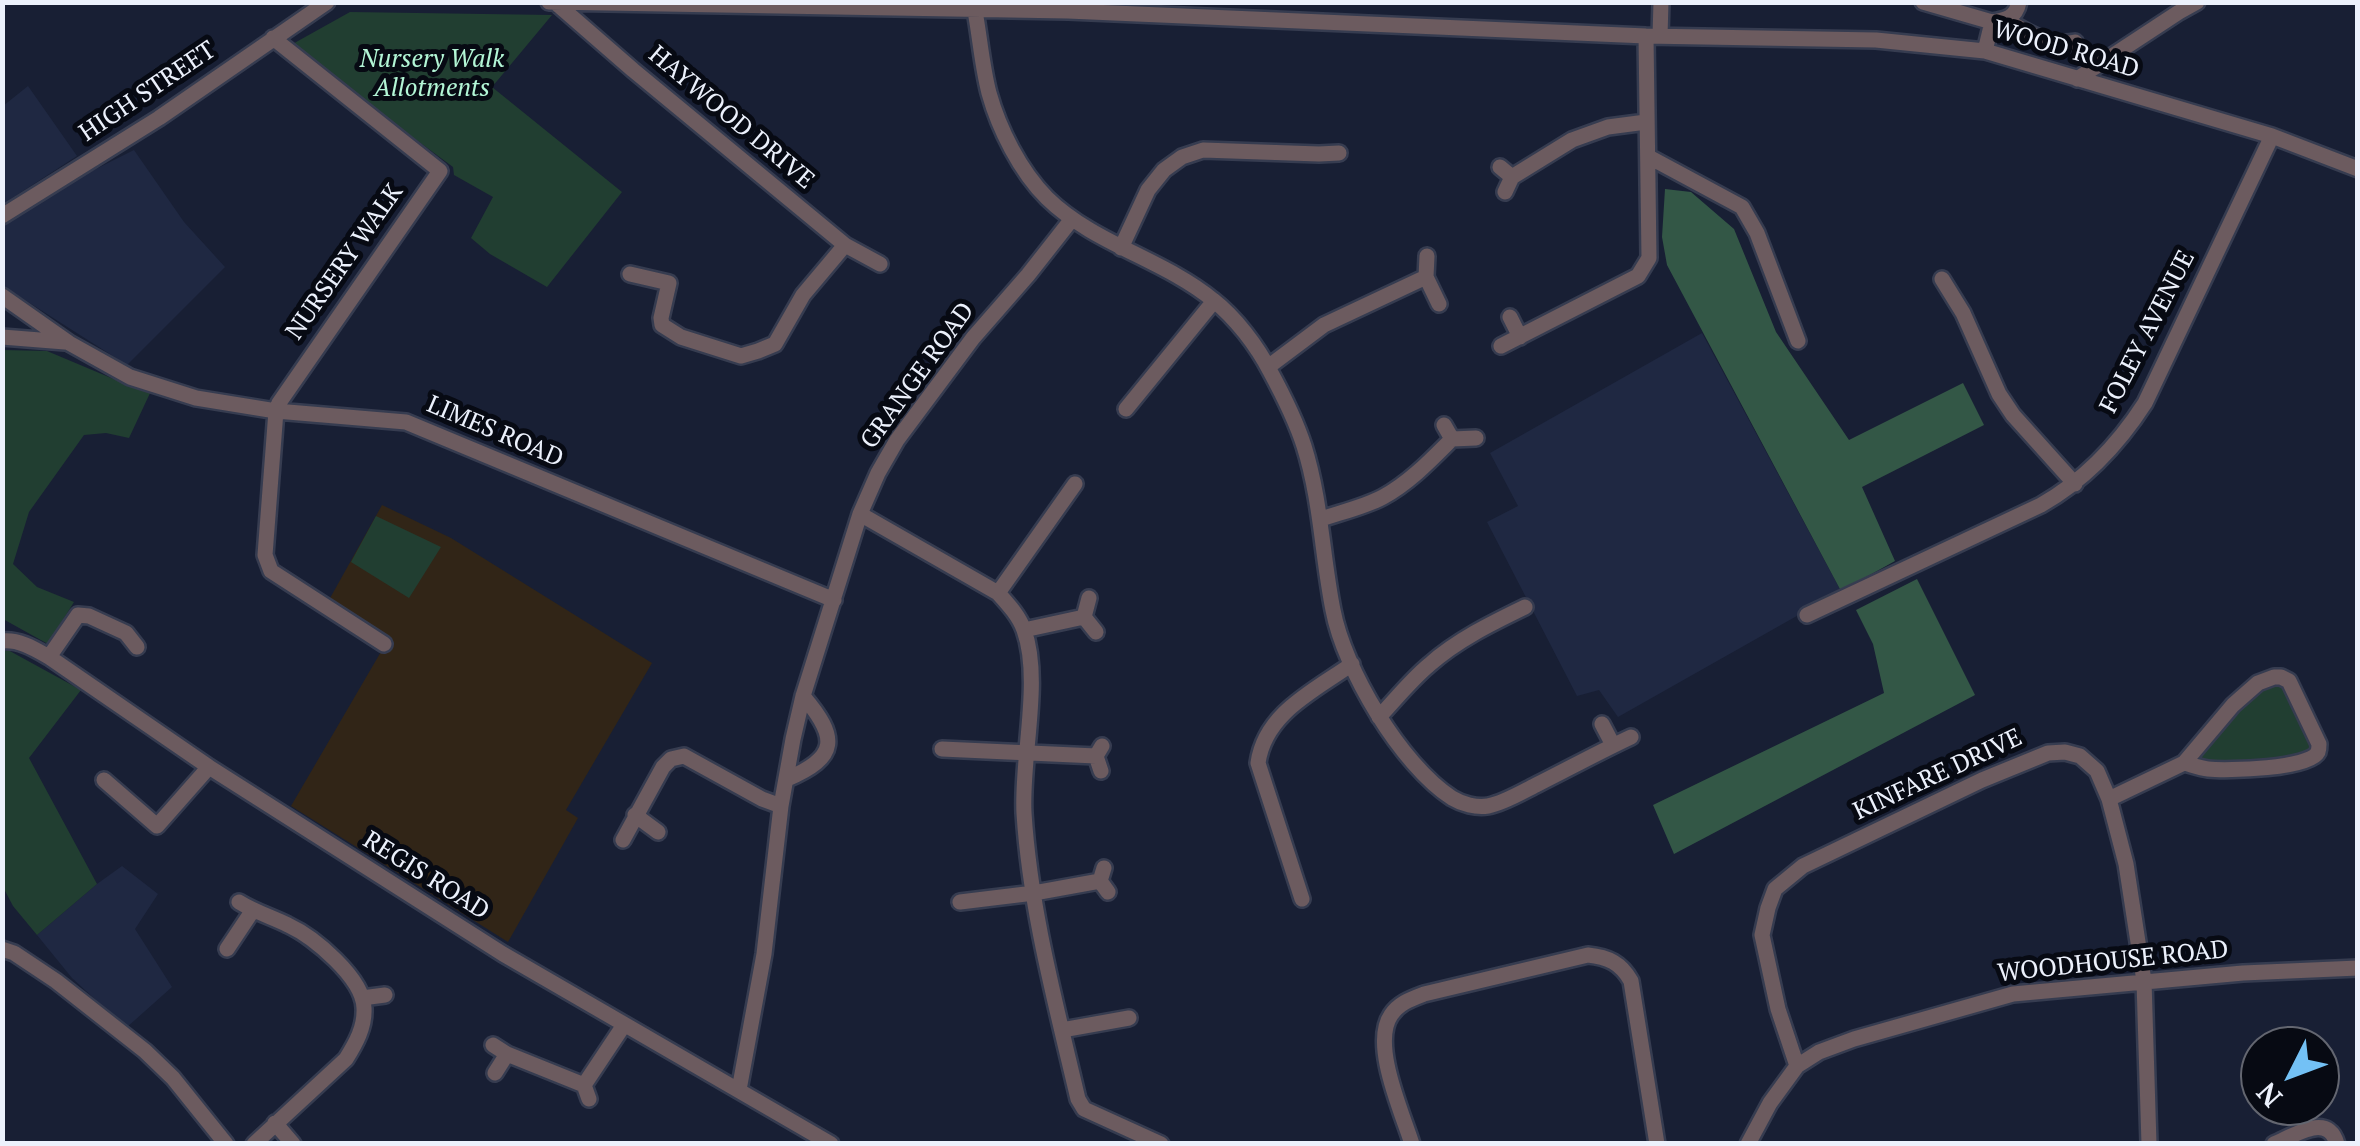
<!DOCTYPE html>
<html>
<head>
<meta charset="utf-8">
<style>
	body { margin:0 }
	#map { position:relative; width:2360px; height:1146px; overflow:hidden; background:#181f34; font-family:"PT Serif",serif }
	canvas { display:block }
	.frame { position:absolute; inset:0; border:5px solid #ecf1fc; pointer-events:none }
	.north { position:absolute; left:2240px; top:1026px; width:100px; height:100px; box-sizing:border-box; background:#070a13; border:2px solid #636670; border-radius:50%; rotate:228deg; font-size:28px; font-weight:700; line-height:40px; text-align:center; color:#ecf1fc }
	.north::after { content:''; display:block; margin:auto; width:35px; height:45px; background:#73c1f5; clip-path:polygon(50% 0,100% 100%,50% 72%,0 100%) }
</style>
</head>
<body>
<div id="map">
<canvas width="2360" height="1146"></canvas>
<div class="frame"></div>
<div class="north">N</div>
</div>
<script>
const context = document.querySelector('canvas').getContext('2d');
context.lineJoin = 'round';
function fillPath(path, color) { context.fillStyle = color; context.fill(path, 'evenodd'); }
function trace(path, color, width, dash) { context.strokeStyle = color; context.lineWidth = width; context.lineCap = dash ? 'butt' : 'round'; context.setLineDash(dash || []); context.stroke(path); }
function write(font, color, halo, rows, align = 'center') {
  context.font = font + ' "PT Serif",serif'; context.lineWidth = 10; context.setLineDash([]); context.textBaseline = 'middle'; context.strokeStyle = halo; context.fillStyle = color; for (const [text, x, y, turn = 0] of rows) {
    context.save(); context.translate(x, y); context.rotate((+turn || 0) * Math.PI / 180); context.textAlign = isNaN(turn) ? turn : align; if (halo) context.strokeText(text, 0, 0); context.fillText(text, 0, 0); context.restore();
  }
}
const built = new Path2D(`
	M28,86L77,156L3,204V106Z
	M134,150L184,222L225,267L127,365L3,286L2,226L86,174Z
	M1702,333L1841,591L1618,717L1599,690L1577,696L1487,522L1518,506L1490,453Z
	M122,866L158,894L135,929L172,987L126,1028L72,978L37,935L97,884Z`);
const industrial = new Path2D(`
	M382,505L451,538L652,663L566,810L578,818L508,942L291,806L389,638L329,600Z`);
const green = new Path2D(`
	M350,12L552,15L492,87L622,192L547,287L490,254L471,238L493,197L454,175L453,167L289,46Z
	M3,350L47,351L123,383L151,391L129,438L106,433L84,435L29,512L13,564L37,587L74,602L48,644L3,619Z
	M376,516L441,547L409,598L351,562Z
	M8,650L81,690L29,758L97,884L37,935L13,906L3,887L2,652Z
	M2279,682L2286,691L2311,743L2309,751L2289,759L2206,764L2201,760V753C2219,731 2250,684 2279,682Z`);
const forest = new Path2D(`
	M1665,189L1691,192L1734,229L1776,332L1849,440L1963,383L1984,425L1862,487L1895,561L1841,591L1667,265L1662,237Z
	M1917,579L1975,695L1674,854L1653,805L1884,693L1873,644L1856,610Z`);
const minor = new Path2D(`
	M549,2L1068,11L1646,36L1876,40L1985,51L2272,136L2358,169
	M1923,2L1992,22
	M556,3L633,70L845,245L880,264
	M975,11C980,38 982,66 989,93C999,129 1020,171 1047,198C1094,244 1163,259 1213,300C1236,318 1257,346 1270,371C1283,395 1296,421 1304,446C1321,500 1322,555 1333,610C1344,669 1401,765 1452,798C1462,804 1476,808 1488,806C1504,803 1522,792 1536,785C1568,769 1599,752 1631,737
	M2006,20C2028,33 2049,47 2075,42
	M1660,36L1661,2
	M273,38L440,171L279,403L276,411L265,555L271,571L384,644
	M1985,51L1992,22C2005,20 2016,18 2019,2
	M2077,79L2179,12L2197,2
	M1649,157L1742,207L1757,233L1798,341
	M1500,167L1512,177L1505,192
	M1512,177L1572,140L1608,127L1646,122
	M2,216L159,118L327,2
	M1121,248L1148,190L1164,170L1182,157L1203,150L1319,154L1339,153
	M1427,256L1426,277L1439,304
	M630,274L669,283L661,318L662,325L681,337L741,356L758,351L775,344L803,295L845,245
	M1942,279L1963,313L1999,394L2013,415L2075,484
	M2,296L69,343L130,377L196,398L276,411L406,422L834,600
	M1510,317L1520,337
	M2,337L65,342
	M1501,346L1638,276L1649,258L1646,36
	M1268,367L1324,325L1426,277
	M1126,409L1214,301
	M1444,425L1452,439L1476,438
	M860,514L998,593C1008,604 1019,616 1024,630C1042,680 1021,758 1024,813C1030,909 1056,1005 1078,1099L1084,1109L1161,1144
	M1321,519C1342,512 1364,507 1383,497C1409,483 1431,460 1452,439
	M998,593L1075,484
	M1089,598L1084,617L1096,632
	M1807,615L2041,505C2085,480 2118,445 2145,403L2272,136
	M1024,630L1084,617
	M2,641C19,639 35,649 49,657L209,767L503,954L831,1144
	M49,657L78,615L89,616L126,633L137,647
	M1379,717C1395,700 1411,680 1429,665C1457,640 1492,623 1525,607
	M1602,724L1613,745
	M942,749L1096,756
	M1101,771L1096,756L1102,746
	M787,779C839,757 838,737 803,696
	M104,780L157,826L209,767
	M2109,799L2184,763L2233,705L2258,683L2274,677H2281L2289,681L2319,744C2319,747 2319,749 2318,752C2310,769 2227,771 2208,769C2200,768 2192,765 2184,763
	M635,815L658,832
	M623,840L663,767L671,759L684,756L762,799L781,806
	M1104,868L1100,881L1108,892
	M1302,899L1258,763C1265,713 1314,691 1352,664
	M239,902C255,912 272,917 288,925C314,937 363,978 364,1008C365,1027 356,1043 346,1059L254,1144
	M960,902L1034,893L1100,881
	M2,949L14,953L56,981L145,1051L173,1078L226,1144
	M227,949L253,910
	M362,998L385,995
	M1062,1030L1129,1018
	M493,1045L507,1054L584,1085
	M1797,1066L1778,1009L1762,935L1768,908L1775,889L1803,866L1982,780L2048,753L2065,752L2080,756L2097,771L2109,799L2126,864L2144,981L2149,1144
	M495,1073L507,1054
	M739,1090L764,954L781,806L793,739L803,696L860,514L878,473L897,440L973,338L1028,275L1072,219
	M589,1099L584,1085L624,1025
	M275,1123L293,1144
	M1412,1144C1402,1112 1371,1044 1391,1015C1399,1003 1411,999 1424,994L1588,955C1608,957 1621,963 1631,981L1657,1144
	M1748,1144L1770,1103L1797,1066L1819,1052L1854,1039L2013,994L2243,973L2358,968
	M2274,1144C2295,1135 2328,1112 2337,1144`);
const streetNames = [
	["WOOD ROAD",2066,50,16],
	["HIGH STREET",148,92,-34],
	["HAYWOOD DRIVE",731,118,40],
	["NURSERY WALK",345,262,-55],
	["FOLEY AVENUE",2148,332,-63],
	["GRANGE ROAD",918,376,-54],
	["LIMES ROAD",495,432,23],
	["KINFARE DRIVE",1938,775,-25],
	["REGIS ROAD",426,876,32],
	["WOODHOUSE ROAD",2113,962,-6]
];
const parkNames = [
	["Nursery Walk",432,60],
	["Allotments",432,89]
];
fillPath(built, '#1f2842');
fillPath(industrial, '#312517');
fillPath(green, '#213e31');
fillPath(forest, '#335746');
trace(minor, '#363c50', 20);
trace(minor, '#6c5b5f', 15);
write('25px', '#ecf1fc', '#070a13', streetNames);
write('italic 25px', '#b3f6d6', '#070a13', parkNames);
</script>
</body>
</html>
